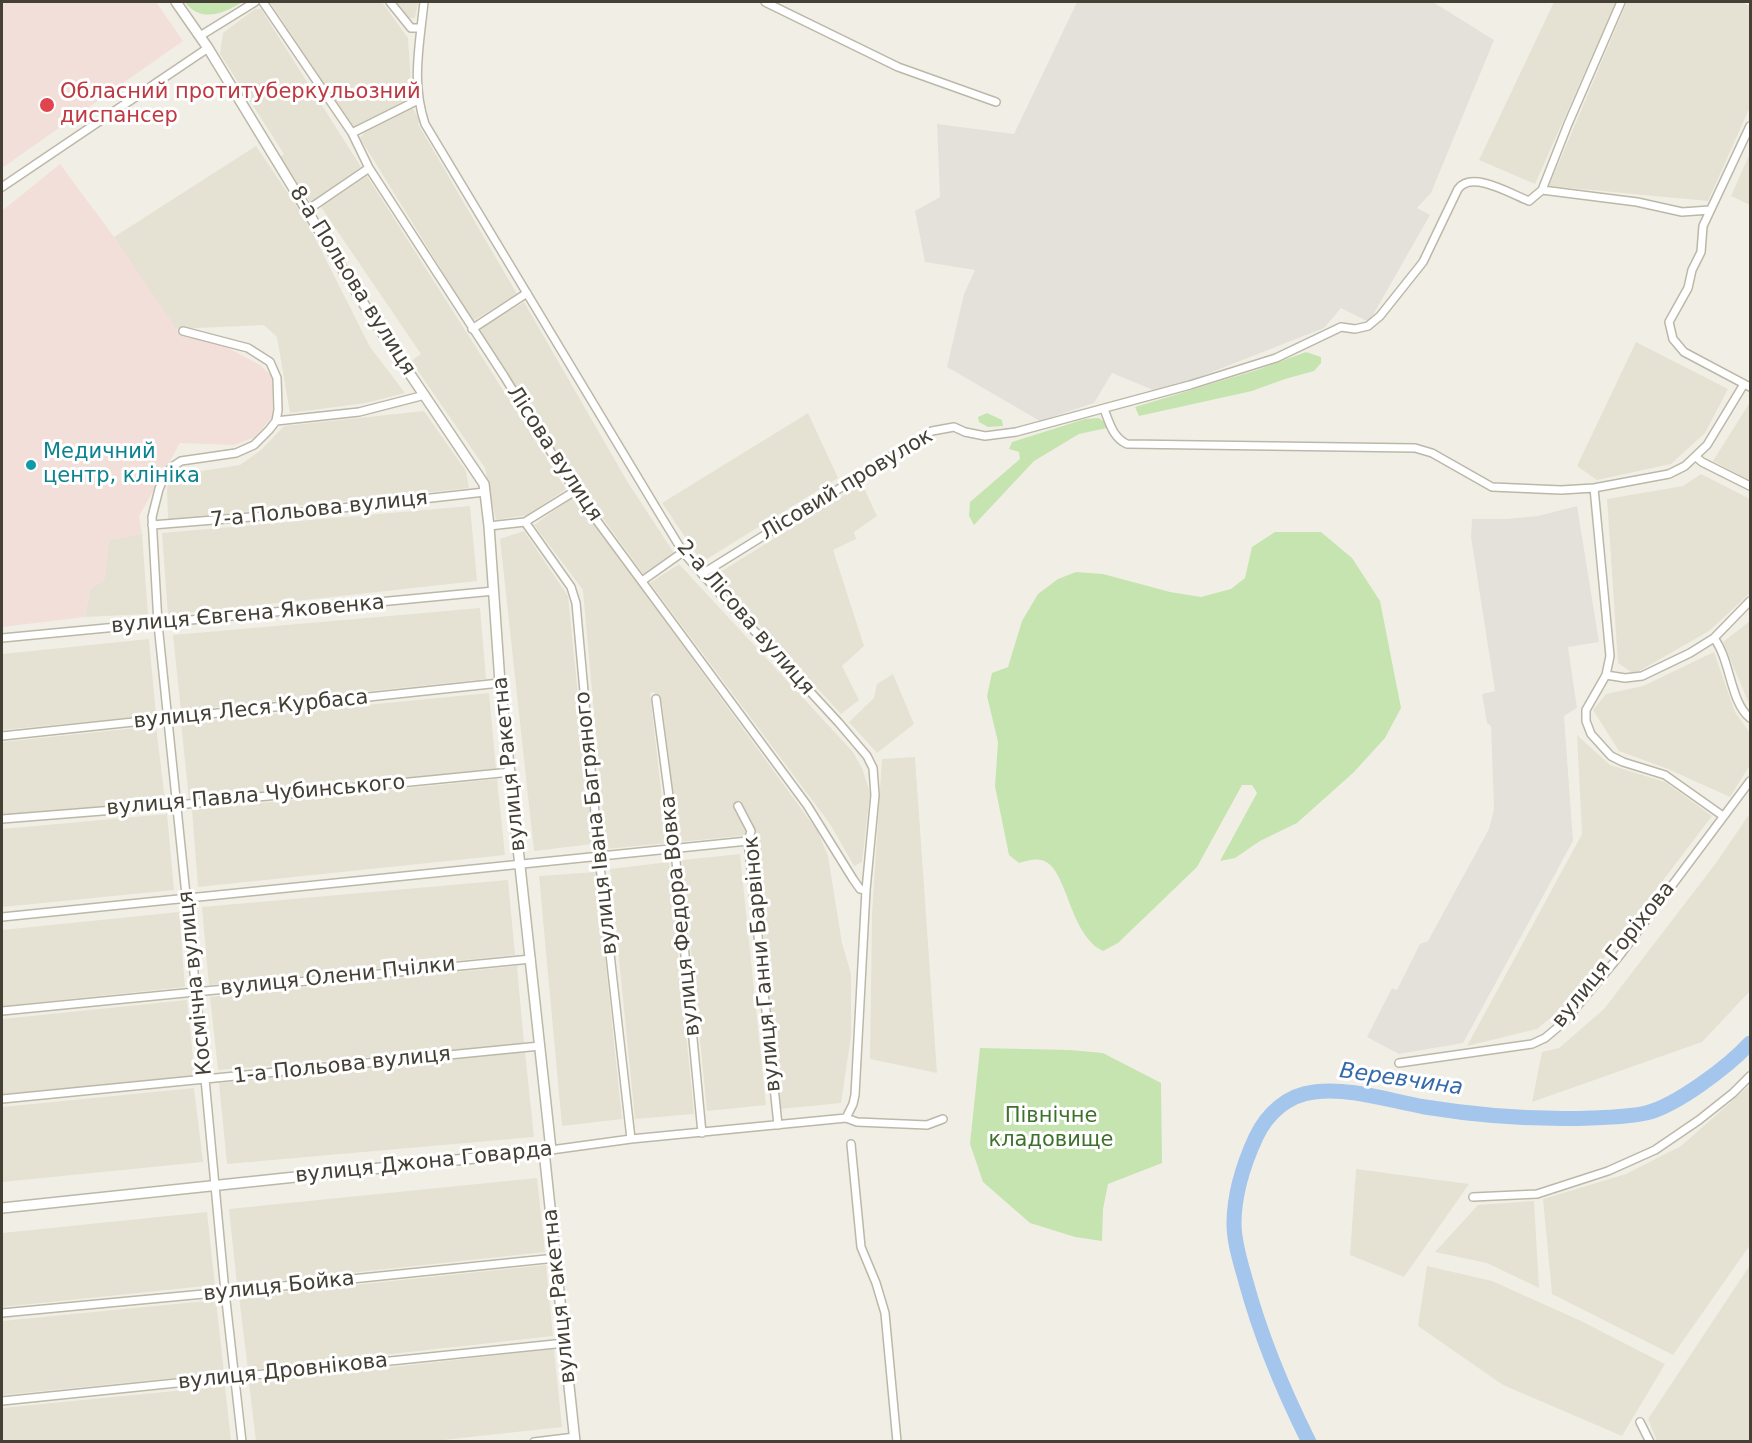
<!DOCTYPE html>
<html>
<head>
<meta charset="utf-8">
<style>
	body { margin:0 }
	#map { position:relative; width:1752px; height:1443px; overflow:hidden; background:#f1efe5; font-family:"DejaVu Sans",sans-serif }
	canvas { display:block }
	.frame { position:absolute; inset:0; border:3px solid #444035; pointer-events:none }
</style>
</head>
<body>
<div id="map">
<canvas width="1752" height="1443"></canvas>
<div class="frame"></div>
</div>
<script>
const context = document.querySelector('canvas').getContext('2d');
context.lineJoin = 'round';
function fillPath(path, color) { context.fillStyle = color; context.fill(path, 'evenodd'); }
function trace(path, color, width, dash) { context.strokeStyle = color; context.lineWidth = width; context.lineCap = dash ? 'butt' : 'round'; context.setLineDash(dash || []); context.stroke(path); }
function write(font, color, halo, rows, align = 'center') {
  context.font = font + ' "DejaVu Sans",sans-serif'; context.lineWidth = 6; context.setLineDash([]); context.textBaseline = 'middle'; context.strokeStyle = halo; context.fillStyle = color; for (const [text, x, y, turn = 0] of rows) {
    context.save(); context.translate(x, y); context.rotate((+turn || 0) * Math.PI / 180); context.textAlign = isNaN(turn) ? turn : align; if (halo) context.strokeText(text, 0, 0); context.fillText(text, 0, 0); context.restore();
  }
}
const residential = new Path2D(`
	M270,2H382L408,38L412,98L353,128Z
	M395,2H418L415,18H408Z
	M1554,2H1616L1535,184L1479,160Z
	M1627,2H1741L1750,6V107L1708,201L1549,186Z
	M255,9H261L361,167L308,204L279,158L284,154L220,54L223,33Z
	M409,106L414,110L420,122L418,124L517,294L473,321L360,138L366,130Z
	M256,146L306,220L370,347L405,393L366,403L290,413L277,337L264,325L175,329L114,237Z
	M1750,153V205L1731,196Z
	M367,176L566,489L528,515L496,520L485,468L411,361L421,354L321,207Z
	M524,302L627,481L674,553L644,575L552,448L477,330Z
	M1636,342L1728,389L1705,433L1671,464L1597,480L1577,466Z
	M1750,402V481L1713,461Z
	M424,411L466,471L469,488L168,520L167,487L176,475L240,465L261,450L284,426Z
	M808,413L838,478L702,562L662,503Z
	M1701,474L1750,499V593L1709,631L1634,674L1618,663L1607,499L1683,486Z
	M862,484L877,516L854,532L856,539L833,550L864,646L842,666L859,700L841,714L719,581L717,574Z
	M574,496L818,832L828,856L842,943L851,974V1036L841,1103L780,1109L763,928L752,843L759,838L739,801L734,804L746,826V833L741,836L679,842L662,703L654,692L650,693L667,843L606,849L583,590L534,525Z
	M470,506L477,581L168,615L162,533Z
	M524,531L568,596L593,844L534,851L500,539Z
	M142,534L148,614L85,617L90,589L104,580L109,540Z
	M679,564L853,752L862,768L870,793L862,862L854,866L830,824L650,583Z
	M480,608L486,679L181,711L173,635Z
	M1750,621V706L1723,642Z
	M149,639L156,715L2,730V654Z
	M1714,652L1735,712L1750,733V765L1730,797L1668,769L1619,751L1593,710L1606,694L1643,686Z
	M893,674L914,724L877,753L849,722L874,698L877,684Z
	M489,693L496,769L189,799L181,723Z
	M156,726L165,800L2,817V742Z
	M1577,735L1610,765L1665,782L1712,816L1571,1001L1537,1029L1467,1046L1582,834Z
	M915,757L937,1073L870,1059L872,914L882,759Z
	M497,779L505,855L198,887L192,810Z
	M1750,813V991L1702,1042L1532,1102L1542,1052L1559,1048L1604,1009L1716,863Z
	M167,814L174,890L2,907V829Z
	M740,854L766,1105L707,1111L682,860Z
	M669,862L694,1114L635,1119L610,869Z
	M596,872L622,1119L562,1126L539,876Z
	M508,880L515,955L209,985L202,907Z
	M179,912L185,987L2,1006V930Z
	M517,966L524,1044L218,1070L210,997Z
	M187,1000L195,1076L2,1094V1019Z
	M525,1052L534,1137L227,1164L219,1083Z
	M1750,1085V1245L1673,1355L1552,1294L1543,1199L1626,1174L1681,1146Z
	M194,1088L203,1162L2,1182V1107Z
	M1356,1169L1469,1184L1404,1277L1350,1255Z
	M537,1178L545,1252L237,1285L229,1209Z
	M1534,1201L1539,1288L1487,1263L1435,1252L1478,1205Z
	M207,1212L215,1285L2,1307V1233Z
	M546,1265L553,1336L248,1370L239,1297Z
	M1750,1265V1441H1657L1648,1419Z
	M1427,1266L1492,1281L1579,1320L1665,1364L1622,1436L1503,1385L1418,1326Z
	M216,1300L224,1373L2,1395V1321Z
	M554,1349L562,1427L425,1442L256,1441L249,1383Z
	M225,1386L231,1441H2V1408Z`);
const industrial = new Path2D(`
	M1077,2H1433L1494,40L1431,193L1417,208L1430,215L1369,322L1341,308L1324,328L1189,381L1153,390L1112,373L1094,403L1040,421L947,367L964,294L975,270L925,262L915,211L940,197L937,124L1014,134Z
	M1577,506L1599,642L1568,647L1577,708L1564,716L1573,841L1463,1043L1399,1054L1367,1037L1392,988L1397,990L1420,944L1428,941L1489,829L1494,809L1491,726L1487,723L1482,694L1495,691L1471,537L1472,519H1507L1538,516Z`);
const medical = new Path2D(`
	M2,2H156L183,41L2,168Z
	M60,164L114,237L180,334L226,347L260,365L272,376L273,416L255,437L234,445L180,443L139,516L142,534L109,540L104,580L90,589L85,617L2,627V211Z`);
const green = new Path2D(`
	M185,2H242C224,14 200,23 185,2Z
	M1306,352L1321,357V363L1314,371L1285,379L1252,391L1139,416L1135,407L1257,370Z
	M987,413L1002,420L1003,426L988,427L979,422L978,417Z
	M1099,418L1104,422L1107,428L1079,434L1034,461L974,525L969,516L970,502L1020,459L1019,452L1009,449L1012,442L1085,419Z
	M1275,532H1321L1352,558L1380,601L1401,708L1385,738L1353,773L1297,823L1260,841L1235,858L1220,861L1257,793L1252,785H1242L1197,867L1118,943L1103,951C1070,935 1068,874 1046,862C1038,857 1027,861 1019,863L1009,855L995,786L998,742L987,696L992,673L1008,667L1022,621L1038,594L1058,579L1076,572L1103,574L1170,592L1201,597L1231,589L1245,578L1252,547Z
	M980,1048L1070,1050L1103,1053L1161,1083L1162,1163L1108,1184L1103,1209L1102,1241L1075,1237L1030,1223L983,1182L970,1144Z`);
const river = new Path2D(`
	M1309,1442C1283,1390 1261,1337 1246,1282C1241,1264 1234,1243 1234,1224C1234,1195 1244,1163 1256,1137C1267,1114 1287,1095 1314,1092C1350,1087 1390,1101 1425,1107C1480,1116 1537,1120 1592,1118C1610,1117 1629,1117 1646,1113C1676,1106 1729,1066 1750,1043`);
const minor = new Path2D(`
	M263,2L352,133L369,168L504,376L575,491L807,805L853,879L860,889L866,890
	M390,2L411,28H421C417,62 414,91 425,124L661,516L683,552L702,574L839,723L867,756L873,768L875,795L866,890L855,1095L853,1104L846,1118
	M765,2L898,67L996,102
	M421,28L424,2
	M200,36L255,2
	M1750,126L1703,226L1701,252L1692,270L1688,288L1669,322L1673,339L1684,352L1750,387
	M352,133L418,100
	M2,187L208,48
	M1542,190L1568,124L1621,2
	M306,211L369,168
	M472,329L527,293
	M183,331L248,348L270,362L277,378L278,410L276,421L269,430L254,445L236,453L181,461L172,467L165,475L159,489L152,517L158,624L205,1079L225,1292L242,1442
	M1104,409C1109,422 1113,438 1127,444L1415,448L1432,453L1492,487L1561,490L1594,488L1669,474L1685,466L1707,445L1744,384
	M276,421L359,412L425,395
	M1696,457L1702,462L1750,486
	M1594,488L1610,656L1606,675L1586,710V721L1591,734L1611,756L1623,762L1665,775L1723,816
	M525,522L571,587L576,603L599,857L631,1139
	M152,525L288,514L485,492
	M489,526L525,522L575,491
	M702,574L932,431L954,427L965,432L985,436L1016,432L1190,385L1276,358L1341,327L1355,329L1368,326L1380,316L1423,262L1458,189C1472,170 1511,194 1529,201L1542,190L1637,202L1682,212L1710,210
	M642,581L683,552
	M2,638L494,591
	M1714,638C1731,661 1730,702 1750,718
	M1606,675L1625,678L1642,676L1690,653L1714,638L1750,601
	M656,699L672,819L702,1133
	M2,736L500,683
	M738,806L751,831L748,841L778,1125
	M2,819L177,805L511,772
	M2,917L748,841
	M2,1011L531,959
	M1399,1063L1532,1044L1545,1038L1564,1022L1620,955L1750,781
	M2,1099L540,1046
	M851,1144L861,1247L876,1283L885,1313L897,1442
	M551,1150L631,1139L846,1118L857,1122L927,1125L943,1119
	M1473,1197L1537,1194L1608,1171L1655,1150L1699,1120L1733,1093L1750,1076
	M2,1313L225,1292L556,1258
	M2,1401L565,1343
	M1640,1422L1650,1442
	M534,1442L575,1437`);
const tertiary = new Path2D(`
	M544,1151L575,1442
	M2,1208L551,1150L500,683L489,526L484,484L373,319L208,48L176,2`);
const markers = [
	[47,105,8,"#e0444e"],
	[31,465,6,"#0f9aa8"]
];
const healthNames = [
	["Обласний протитуберкульозний",60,93],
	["диспансер",60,117]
];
const streetNames = [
	["8-а Польова вулиця",352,281,58],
	["Лісова вулиця",554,454,57],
	["Лісовий провулок",847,485,-31],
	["7-а Польова вулиця",319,510,-6],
	["вулиця Євгена Яковенка",248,615,-5],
	["2-а Лісова вулиця",745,618,49],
	["вулиця Леся Курбаса",251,710,-6],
	["вулиця Ракетна",510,764,-96],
	["вулиця Павла Чубинського",256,796,-5],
	["вулиця Івана Багряного",597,823,-96],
	["вулиця Федора Вовка",681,916,-96],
	["вулиця Горіхова",1614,955,-51],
	["вулиця Ганни Барвінок",763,964,-95],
	["вулиця Олени Пчілки",338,977,-6],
	["Космічна вулиця",196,983,-96],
	["1-а Польова вулиця",342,1066,-6],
	["вулиця Джона Говарда",424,1163,-6],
	["вулиця Бойка",279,1287,-6],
	["вулиця Ракетна",560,1296,-96],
	["вулиця Дровнікова",283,1372,-6]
];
const cultureNames = [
	["Медичний",43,453],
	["центр, клініка",43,477]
];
const parkNames = [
	["Північне",1051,1117],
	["кладовище",1051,1141]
];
const waterNames = [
	["Веревчина",1401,1080,8]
];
fillPath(residential, '#e5e2d3');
fillPath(industrial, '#e4e1da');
fillPath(medical, '#f2dfd9');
fillPath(green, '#c6e4b0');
trace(river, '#a4c5ec', 15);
trace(minor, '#bcb8a8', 10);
trace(tertiary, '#bcb8a8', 12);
trace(minor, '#fff', 7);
trace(tertiary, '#fff', 9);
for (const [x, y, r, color] of markers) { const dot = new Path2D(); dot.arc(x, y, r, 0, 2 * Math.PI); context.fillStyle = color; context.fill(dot); trace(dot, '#fff', 2); }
write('21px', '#be3a42', '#fff', healthNames, 'left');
write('21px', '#444035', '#fff', streetNames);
write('21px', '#0d838f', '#fff', cultureNames, 'left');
write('21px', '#3e722c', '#fff', parkNames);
write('italic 22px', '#3569a9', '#fff', waterNames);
</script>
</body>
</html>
